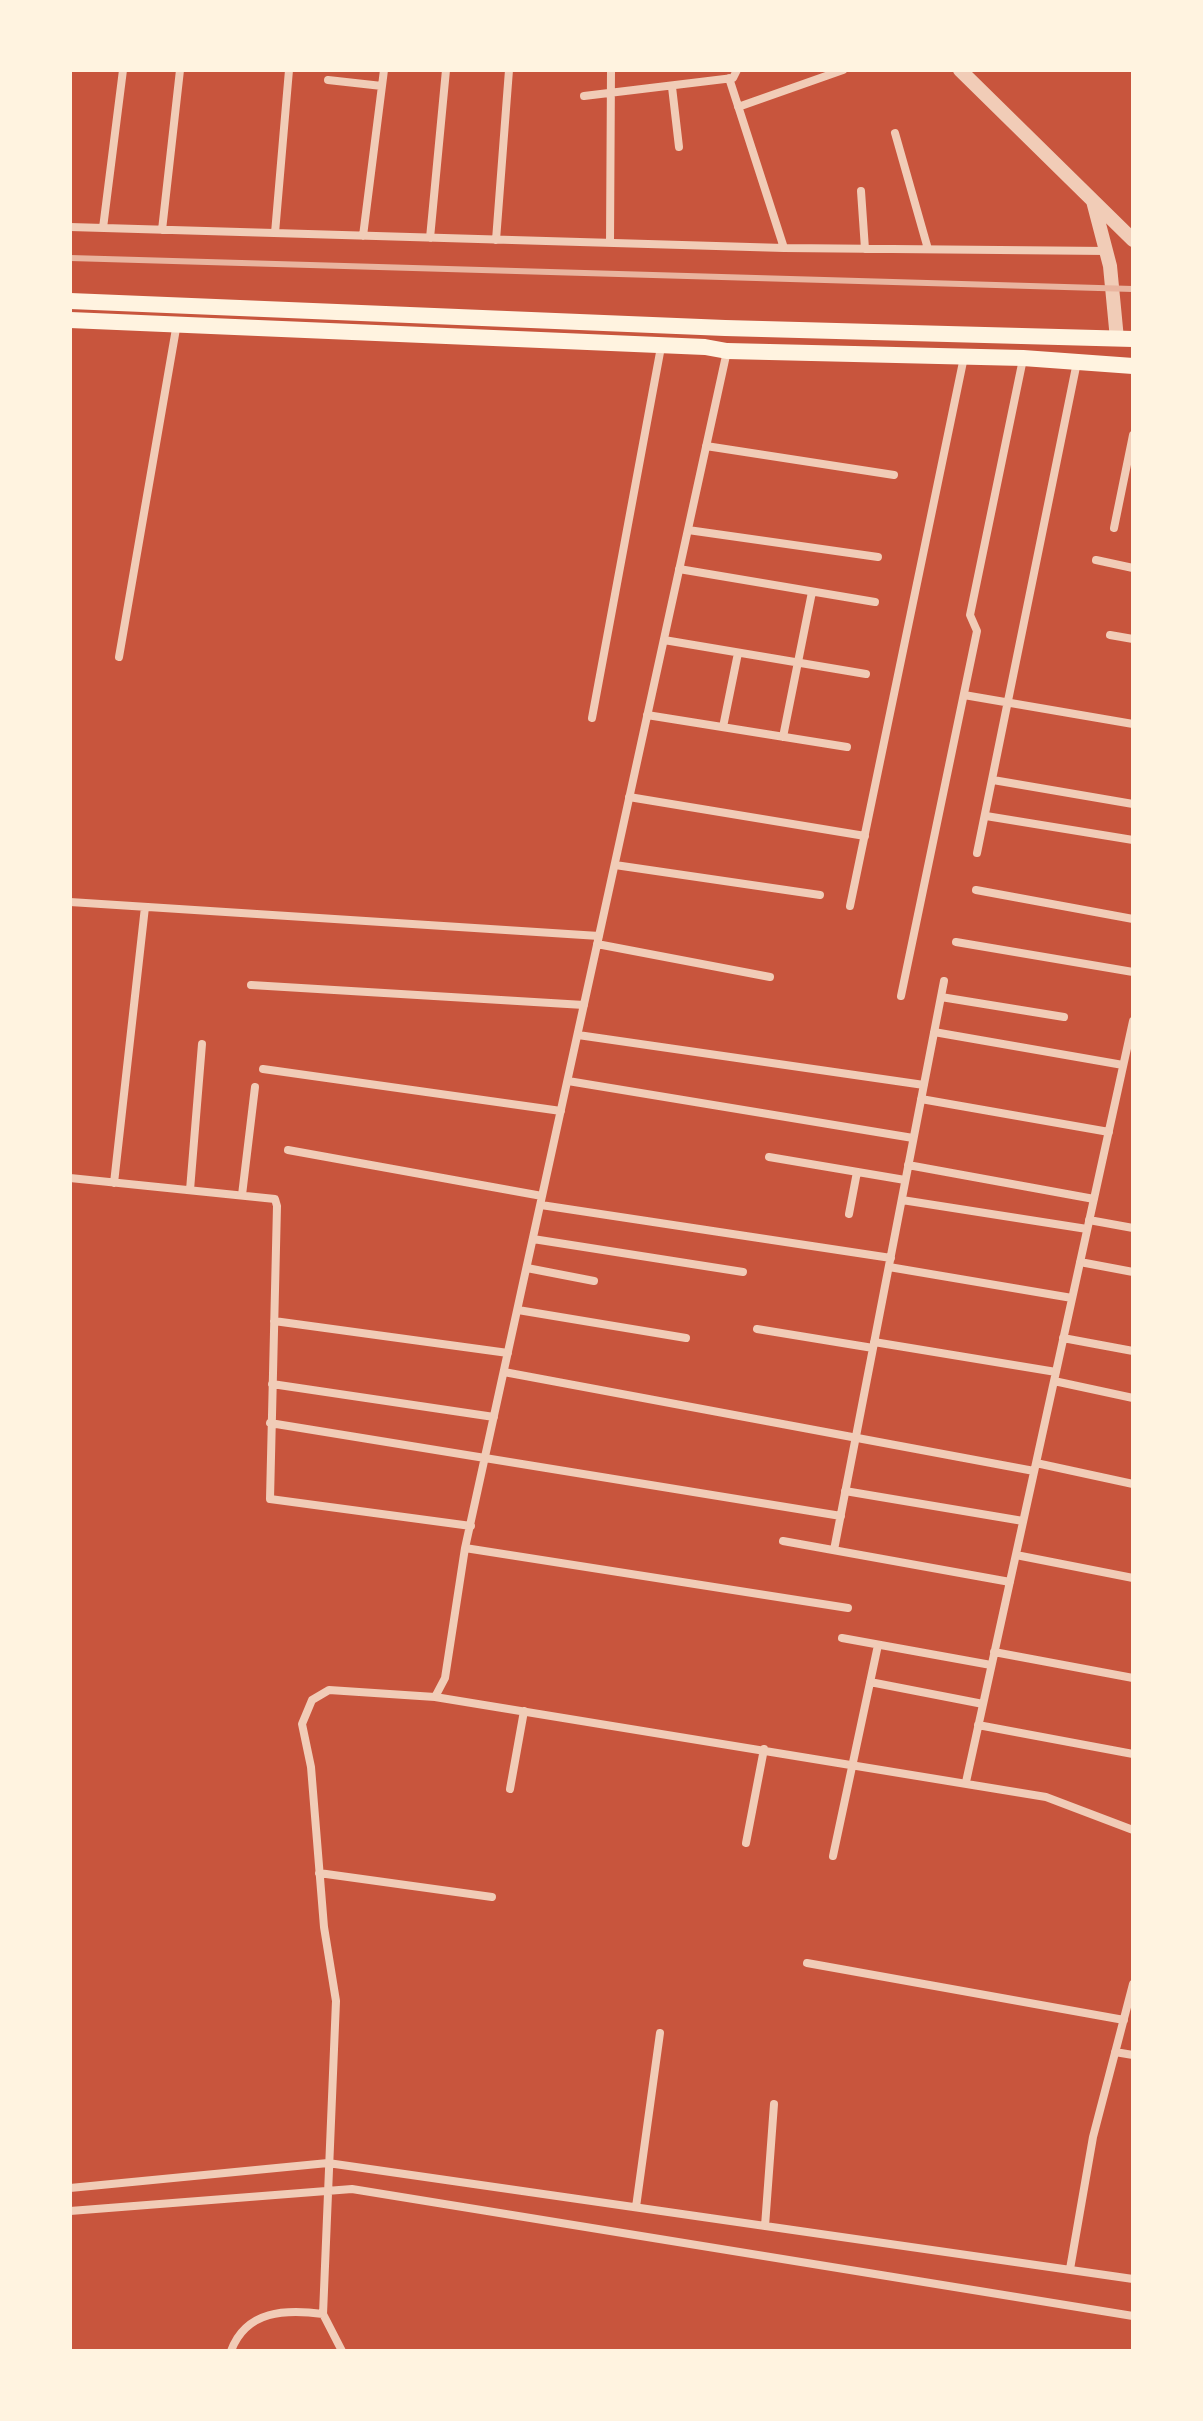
<!DOCTYPE html>
<html>
<head>
<meta charset="utf-8">
<style>
	body { margin:0 }
	#map { position:relative; width:1203px; height:2421px; overflow:hidden; background:#c8553d; font-family:Quicksand,sans-serif }
	canvas { display:block }
	.frame { position:absolute; inset:0; border:72px solid #fff3e0; pointer-events:none }
</style>
</head>
<body>
<div id="map">
<canvas width="1203" height="2421"></canvas>
<div class="frame"></div>
</div>
<script>
const context = document.querySelector('canvas').getContext('2d');
context.lineJoin = 'round';
function trace(path, color, width, dash) { context.strokeStyle = color; context.lineWidth = width; context.lineCap = dash ? 'butt' : 'round'; context.setLineDash(dash || []); context.stroke(path); }
const minor = new Path2D(`
	M729,78L784,248
	M328,80L382,86
	M672,87L679,147
	M584,96L733,78L737,70
	M738,107L843,70
	M895,133L928,249
	M861,191L865,249
	M70,227L784,248L1107,251
	M103,228L123,70
	M162,230L180,70
	M275,233L289,70
	M363,236L384,70
	M430,238L446,70
	M496,240L509,70
	M610,243L611,70
	M706,446L894,475
	M1114,528L1133,435
	M688,530L878,557
	M1096,560L1133,568
	M679,569L875,602
	M1110,635L1133,639
	M664,640L866,674
	M119,657L177,323
	M964,695L1133,724
	M647,715L847,747
	M592,718L661,347
	M723,727L738,653
	M783,737L812,592
	M993,780L1133,804
	M629,797L865,836
	M986,816L1133,840
	M977,853L1077,362
	M615,865L820,895
	M976,890L1133,919
	M70,902L599,936
	M850,906L964,357
	M956,942L1133,972
	M597,944L770,977
	M251,985L584,1005
	M901,996L977,631L970,615L1023,359
	M941,997L1064,1017
	M934,1032L1123,1065
	M578,1035L924,1085
	M263,1069L561,1111
	M568,1081L913,1138
	M921,1099L1109,1132
	M288,1150L542,1196
	M769,1157L905,1180
	M908,1165L1094,1199
	M70,1178L275,1199L277,1206L270,1499L471,1526
	M114,1183L145,907
	M190,1190L202,1044
	M242,1195L255,1087
	M902,1200L1087,1229
	M541,1205L891,1258
	M849,1214L857,1172
	M1089,1220L1133,1228
	M533,1239L743,1272
	M1080,1262L1133,1272
	M889,1267L1072,1298
	M527,1268L594,1281
	M518,1310L686,1338
	M274,1321L508,1353
	M757,1329L873,1348
	M1063,1338L1133,1351
	M874,1342L1056,1372
	M504,1372L1034,1471
	M1054,1381L1133,1398
	M272,1384L494,1417
	M270,1423L841,1516
	M1036,1463L1133,1484
	M845,1491L1023,1521
	M783,1541L1010,1582
	M465,1548L848,1608
	M834,1550L944,981
	M1016,1555L1133,1578
	M842,1638L991,1665
	M994,1652L1133,1678
	M870,1682L983,1704
	M435,1697L1046,1797L1133,1830
	M978,1725L1133,1754
	M966,1782L1133,1021
	M510,1789L524,1711
	M746,1843L764,1749
	M833,1856L878,1645
	M319,1873L492,1897
	M807,1963L1124,2020
	M1115,2052L1133,2055
	M70,2188L328,2163L1133,2279
	M636,2207L660,2033
	M70,2211L352,2189L1133,2316
	M765,2226L774,2104
	M1070,2269L1093,2137L1133,1984
	M323,2314L342,2351
	M231,2351C246,2310 286,2309 323,2314L336,2001L324,1927L311,1767L302,1724L312,1700L329,1690L435,1697L445,1678L465,1548L727,351`);
const tertiary = new Path2D(`
	M960,70L1133,240
	M1093,201L1110,266L1117,339`);
const secondary = new Path2D(`
	M70,301L725,328L1133,339
	M70,320L705,347L727,351L1023,358L1133,366`);
const rail = new Path2D(`
	M70,258L1133,289`);
trace(minor, '#f1ccb7', 8);
trace(tertiary, '#f1ccb7', 14);
trace(secondary, '#fff3e0', 16);
trace(rail, '#e9b49f', 6);
</script>
</body>
</html>
